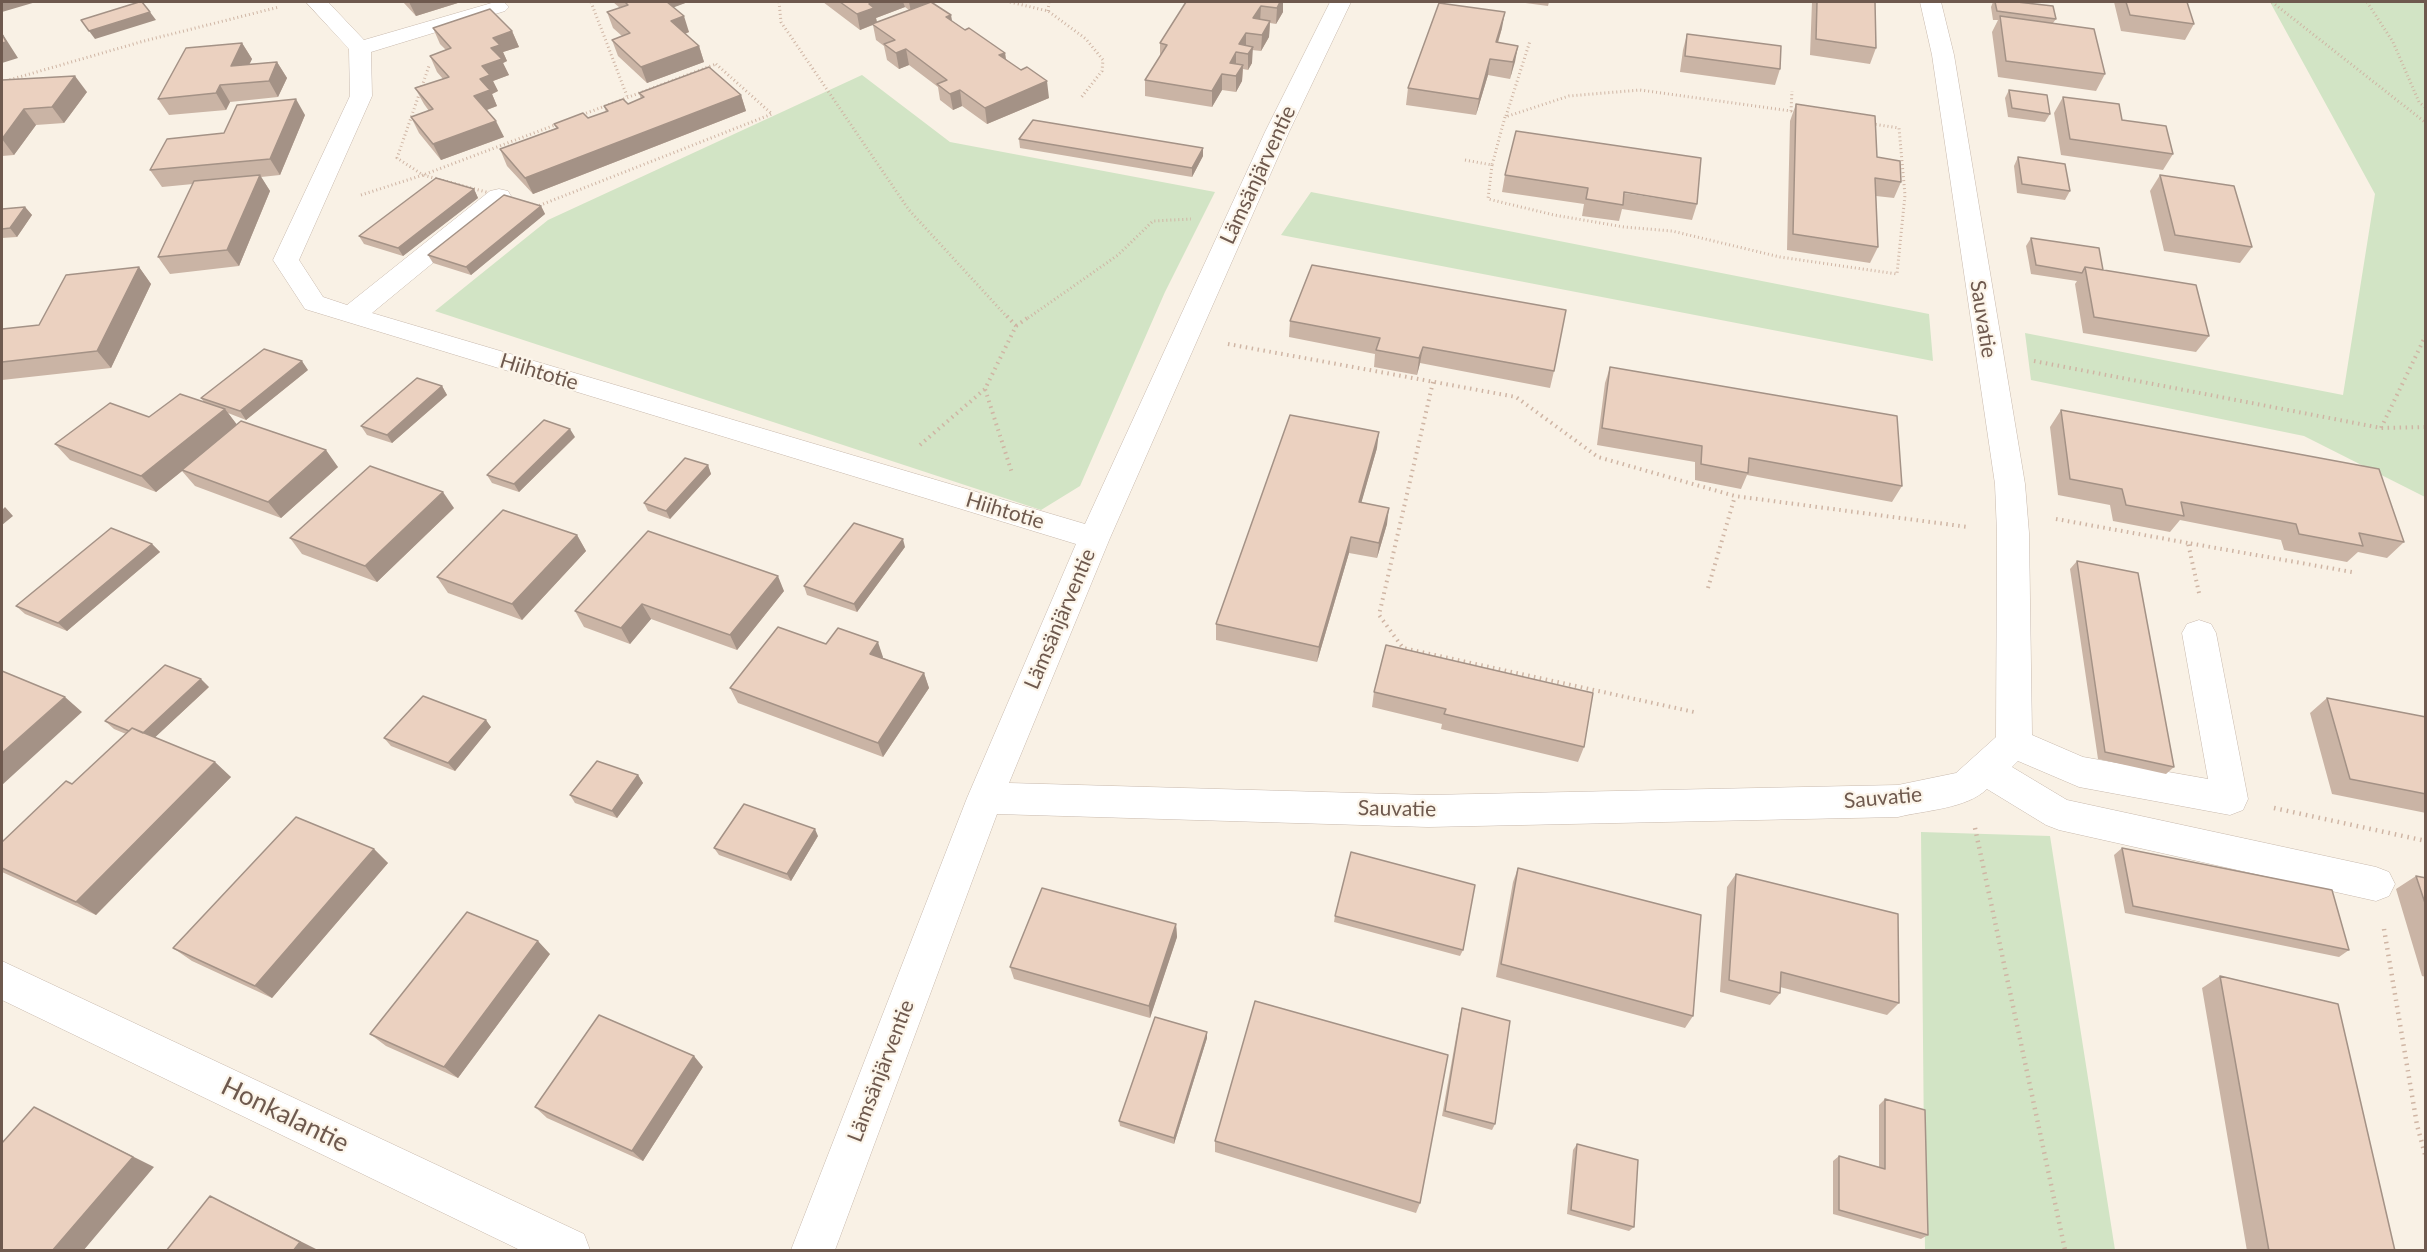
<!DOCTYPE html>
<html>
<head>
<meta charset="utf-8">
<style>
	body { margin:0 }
	#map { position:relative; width:2427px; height:1252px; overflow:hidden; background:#f9f1e5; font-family:Lato,sans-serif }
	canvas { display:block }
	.frame { position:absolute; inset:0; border:3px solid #6e594e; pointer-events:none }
</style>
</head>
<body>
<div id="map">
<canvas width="2427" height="1252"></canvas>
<div class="frame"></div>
</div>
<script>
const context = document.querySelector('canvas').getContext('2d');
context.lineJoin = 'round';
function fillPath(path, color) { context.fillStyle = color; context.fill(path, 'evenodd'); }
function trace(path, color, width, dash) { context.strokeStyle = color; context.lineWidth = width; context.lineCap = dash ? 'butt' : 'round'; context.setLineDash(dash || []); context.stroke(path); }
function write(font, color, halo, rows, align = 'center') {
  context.font = font + ' Lato,sans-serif'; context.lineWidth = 4.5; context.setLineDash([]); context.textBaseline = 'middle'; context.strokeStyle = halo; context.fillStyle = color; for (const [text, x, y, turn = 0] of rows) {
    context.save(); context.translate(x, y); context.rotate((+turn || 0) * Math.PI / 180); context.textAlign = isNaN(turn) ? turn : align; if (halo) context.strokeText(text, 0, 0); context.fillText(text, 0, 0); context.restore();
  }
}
const green = new Path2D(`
	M2270,2H2425V497L2304,436L2031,380L2025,333L2343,395L2375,194Z
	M862,75L950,142L1215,192L1165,292L1080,486L1041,510L435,311L548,220Z
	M1311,192L1929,314L1933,361L1281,235Z
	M1921,832L2050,836L2115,1250H1925Z`);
const pathFar2 = new Path2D(`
	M591,2L627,96
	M779,2L781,22L909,210L1008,318
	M1010,2L1048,11L1086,39L1103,60L1102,71L1080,99
	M2272,2L2426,123
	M2367,2L2393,42L2419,102L2426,108
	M1048,11L1049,2
	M716,64L772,114L538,206L423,175Z
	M2,82L144,41L279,7
	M1506,116L1530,41
	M1465,160L1492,165L1505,117L1569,96L1640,90L1791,111L1792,91
	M1492,165L1488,199L1554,215L1624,227L1672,231L1780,257L1897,274L1905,195L1899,128L1873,124
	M361,195L423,175L397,158L429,66
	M1028,318L1118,255L1153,221L1191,219`);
const pathFar1 = new Path2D(`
	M1007,316L1016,326L985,389L1012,473
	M1016,326L1030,316
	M1228,344L1516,397L1598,457L1735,496L1968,527
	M2034,361L2381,428L2426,427
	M1433,382L1379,615L1403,648L1694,712
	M2381,428L2426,335
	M920,445L985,389
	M2056,519L2188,543
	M1708,588L1735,496
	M2199,593L2188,543L2352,572`);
const path = new Path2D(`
	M2274,808L2426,841
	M1975,828L2065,1250
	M2384,929L2417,1125L2426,1158`);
const minor = new Path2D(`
	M306,2H328L364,40L495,2L505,3L509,7L505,11L371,52L372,96L299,260L323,297L347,305L490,191L499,189L508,191L511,196L508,201L372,313L1085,524L1265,132L1330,2H1351L1289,132L1110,538L1009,783L1428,795L1898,785L1956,773L1996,737L1997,533L1995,484L1932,55L1920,2H1941L1954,55L2025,484L2029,533L2032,735L2083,757L2208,779L2182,633L2187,624L2199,620L2211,624L2216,633L2248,799L2243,810L2230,815L2079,787L2018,761L2012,767L2067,800L2376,867L2389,872L2395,884L2389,896L2376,901L2059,830L2046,825L1987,789C1966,809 1926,810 1898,817L1428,827L997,814L835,1250H791L967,798L1076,544L305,309L273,260L350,96L349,49Z
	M2,961L584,1234L590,1250H520L2,1000Z`);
const wall = new Path2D(`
	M403,2H461L416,16Z
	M613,2H688L673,7L689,32L685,34L699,46L704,62L647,83L618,56L612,40L622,36L613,28L607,12L620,8Z
	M823,2H926L927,3L965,30L1005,53L1006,59L1049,98L987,124L962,106L953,110L940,100L938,87L909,65L899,69L887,60L884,46L876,40L873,25L860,30ZM905,7L909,10L877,22L876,18Z
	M1186,2H1283V12L1276,24L1270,23L1269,37L1261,51L1252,50V63L1248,70L1243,69L1242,81L1236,92L1222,90L1212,107L1145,96V80L1160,56V43Z
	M1518,2H1549L1548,6Z
	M1812,2H1875L1876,48L1870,64L1810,55Z
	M1993,2H2017L2056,19L2053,23L2105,74L2096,91L1998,77L1992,32L1998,20H1993L1991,7Z
	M2114,2H2187L2194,24L2185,40L2121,31Z
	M433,28L512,31L519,47L503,52L507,61L503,63L509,75L493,81L498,91L492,94L497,106L487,110L504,137L441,160L419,133L411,117L429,111L424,104L415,88L443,79L437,72L430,56L446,50L440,44Z
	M1502,28L1498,43L1518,46L1510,79L1488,75L1476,115L1406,105L1408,88Z
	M1687,34L1780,69L1775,85L1680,72L1683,50Z
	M242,43L252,59L249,64L277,62L287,78L278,97L230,102L226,110L169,115L158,99Z
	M2,80L87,92L64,123L36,125L14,155L2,156Z
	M2009,90L2050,114L2045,122L2008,117L2005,98Z
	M639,93L741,95L746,111L533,194L507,166L500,149L556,128L554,124L588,118L606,112L604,106L628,104L641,99Z
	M2063,97L2122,120L2173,154L2163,170L2061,155L2054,113Z
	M1796,104L1877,157L1901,182L1894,198L1876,196L1878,247L1870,263L1787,250L1790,121Z
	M305,115L280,175L261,177L270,191L239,266L170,274L158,257L193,184L162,187L150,170L224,133Z
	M1019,139L1203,156L1192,177L1020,148Z
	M2018,157L2070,191L2065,200L2017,193L2014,166Z
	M1505,175L1697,204L1692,220L1622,209L1619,221L1582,216L1584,204L1502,192Z
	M2160,175L2252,247L2240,263L2164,251L2150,191Z
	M474,189L478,198L403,256L364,244L359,236Z
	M541,206L545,214L471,275L433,263L428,255Z
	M25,207L32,215L17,237L2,238V209Z
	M2031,238L2103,270L2209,336L2196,352L2083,333L2075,284L2077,281L2031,274L2026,246Z
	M139,267L151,284L111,368L2,380V329L39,325Z
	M1290,321L1554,371L1550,388L1420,363L1417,375L1374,367L1375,354L1289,337Z
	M1610,367L1902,486L1892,502L1747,475L1741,489L1695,480V462L1597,445L1605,383Z
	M308,370L246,420L228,413L237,425L338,467L281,518L195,486L182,471L156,492L70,460L55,444L204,402L201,398Z
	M442,386L447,395L392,443L367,435L361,426Z
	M2061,410L2404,542L2387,558L2358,552L2347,562L2284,550L2281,540L2180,520L2170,532L2113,521L2110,505L2058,495L2050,427Z
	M575,437L519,492L492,483L487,475Z
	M1377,448L1361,503L1387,524L1377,558L1349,553L1317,662L1216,640V624Z
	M708,465L711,474L670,519L648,511L644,503Z
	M454,508L377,582L302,554L290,538Z
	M648,531L784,591L737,650L651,619L630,644L584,627L575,611Z
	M577,535L586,551L522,620L448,593L437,577Z
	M152,544L160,552L67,631L25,614L16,606Z
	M905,547L857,612L807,595L804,586Z
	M2077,561L2174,767L2166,774L2098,759L2070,569Z
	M826,644L883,657V658L924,673L929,688L883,757L738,703L730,688Z
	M1386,645L1584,747L1578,762L1441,729L1442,724L1372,707L1374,692Z
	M209,687L155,737L231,777L96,915L2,872V842L72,784L126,734L114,729L105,721Z
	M2327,698L2426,717V813L2332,794L2310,713Z
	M491,727L455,771L391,746L384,738Z
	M638,775L643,783L617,818L575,803L570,795Z
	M818,836L791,881L719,855L714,848Z
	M2122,848L2349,950L2339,957L2125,913L2114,855Z
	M374,849L388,863L272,998L192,961L173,948Z
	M1518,868L1693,1016L1685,1028L1496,977L1513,882Z
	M1736,874L1899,1003L1887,1015L1780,987V993L1770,1005L1720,992L1727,887Z
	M2416,876L2426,878V977L2422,976L2396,889Z
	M1335,916L1463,950L1460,956L1334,922Z
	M1176,924L1177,937L1150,1018L1014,979L1010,967Z
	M550,954L458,1078L386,1046L370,1034Z
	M2220,976L2395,1251H2247L2202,988Z
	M1462,1008L1495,1124L1492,1130L1442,1116L1460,1015Z
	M1207,1032V1038L1174,1144L1120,1126L1119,1121Z
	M703,1067L643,1161L547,1118L535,1107Z
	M1885,1099L1928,1235L1921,1239L1833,1214V1161L1839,1156L1879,1167V1105Z
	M1215,1141L1420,1203L1416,1213L1215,1152Z
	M1577,1144L1634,1227L1629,1231L1567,1214L1573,1150Z`);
const shadedWall = new Path2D(`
	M2,2H36L2,12Z
	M409,2H461L416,16Z
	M661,2H688L664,11Z
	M875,2H903L905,7L876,18L877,23L860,30L857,14L869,4Z
	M909,2H926L927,5L911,12Z
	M1280,2H1283V12L1276,24L1277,8Z
	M1261,6L1260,22L1253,34V18Z
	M150,12L156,20L95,39L89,31Z
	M1505,12L1502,28L1493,58L1496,42Z
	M951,15L954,31L946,17Z
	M684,16L689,32L676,37L671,21Z
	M1270,21L1269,37L1261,51L1262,35Z
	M512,31L519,47L503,52L507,61L503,63L509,75L493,81L498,91L492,94L497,106L481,112L474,96L480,79L482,66L491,48L493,38Z
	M2,33L18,58L2,63Z
	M1246,33V49L1239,44Z
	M242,43L252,59L241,82L231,66Z
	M699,46L704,62L647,83L641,67Z
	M1518,46L1515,62L1510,79L1513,62Z
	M1253,47L1252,63L1248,70V54Z
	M906,49L909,65L899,69L896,53Z
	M1236,52V68L1230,63Z
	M1005,53L1007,69L999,55Z
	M1490,59L1488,75L1476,115L1479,99Z
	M277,62L287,78L278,97L269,81Z
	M1243,65L1242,81L1236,92V76Z
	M1222,74V90L1212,107V91Z
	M75,76L87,92L64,123L52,107Z
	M1047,81L1049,98L987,124L985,108Z
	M220,85L230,102L226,110L216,93Z
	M960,90L962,106L953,110L950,94Z
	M741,95L746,111L533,194L525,178Z
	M296,99L305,115L280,175L270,159Z
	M24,109L36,125L14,155L2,139Z
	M496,121L504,137L441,160L433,144Z
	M1203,148V156L1192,177V168Z
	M260,175L270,191L239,266L227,250Z
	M474,189L478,198L403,256L398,248Z
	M541,206L545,214L471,275L466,267Z
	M25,207L32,215L17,237L10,228Z
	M139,267L151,284L111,368L97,351Z
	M1423,347L1420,363L1417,375L1419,358Z
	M302,361L308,370L246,420L240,411Z
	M442,386L447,395L392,443L387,435Z
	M225,409L238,426L156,492L141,476Z
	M570,429L575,437L519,492L514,484Z
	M1379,432L1377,448L1357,518L1359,502Z
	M326,450L338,467L281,518L268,502Z
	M708,465L711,474L670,519L666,511Z
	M443,492L454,508L377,582L365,566Z
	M5,507L13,516L2,525V510Z
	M1389,508L1387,524L1377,558L1379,543Z
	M577,535L586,551L522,620L512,604Z
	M1351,537L1349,553L1317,662L1319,647Z
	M903,539L905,547L857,612L854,604Z
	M152,544L160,552L67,631L58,623Z
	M778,576L784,591L737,650L730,635Z
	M642,604L651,619L630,644L621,628Z
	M878,642L883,657L875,669L870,654Z
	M924,673L929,688L883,757L878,743Z
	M201,679L209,687L149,743L140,735Z
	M65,697L82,712L2,785V753Z
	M486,720L491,727L455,771L448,763Z
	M215,762L231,777L96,915L76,902Z
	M638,775L643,783L617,818L612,811Z
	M815,829L818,836L791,881L787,874Z
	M374,849L388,863L272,998L255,986Z
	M1176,924L1177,937L1150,1018L1149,1006Z
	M538,941L550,954L458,1078L444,1067Z
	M1207,1032V1038L1174,1144V1138Z
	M694,1056L703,1067L643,1161L632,1151Z
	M34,1107L154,1167L83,1251H52Z
	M210,1196L318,1250L293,1251Z`);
const building = new Path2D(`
	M139,2H142L150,12L89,31L81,20Z
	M625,2H667L684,16L671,21L699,46L641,67L612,40L630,33L607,12L628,5Z
	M840,2H875L869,4L874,8L857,14Z
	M931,2L951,15L946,17L965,30L969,28L1005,53L999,55L1021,70L1027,67L1047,81L985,108L960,90L950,94L937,84L947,80L906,49L896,53L884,44L895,40L872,24Z
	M1186,2H1280L1277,8L1261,6L1253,18L1270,21L1262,35L1246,33L1239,44L1253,47L1248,54L1236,52L1230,63L1243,65L1236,76L1222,74L1212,91L1145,80L1167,45L1160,43Z
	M1817,2H1875L1876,48L1816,39Z
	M1995,2H2017L2053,6L2056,19L1997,11Z
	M2126,2H2187L2194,24L2130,15Z
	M1439,3L1505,12L1496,42L1518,46L1513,62L1490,59L1479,99L1408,88Z
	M490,9L512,31L493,38L500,45L491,48L502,59L482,66L490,75L480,79L490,90L474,96L496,121L433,144L411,117L433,109L415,88L449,77L430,56L451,48L433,28Z
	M2000,16L2094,29L2105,74L2006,61Z
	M2,34L6,42L2,43Z
	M1687,34L1781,46L1780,69L1685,56Z
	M242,43L231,66L277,62L269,81L220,85L216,93L158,99L186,48Z
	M709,67L741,95L525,178L500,149L558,128L554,124L583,113L588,118L608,111L604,106L623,99L628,104L644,97L639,93Z
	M75,76L52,107L24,109L2,139V80Z
	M2009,90L2047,95L2050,114L2012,108Z
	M2063,97L2119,104L2122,120L2166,126L2173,154L2070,139Z
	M296,99L270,159L150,170L167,139L224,133L237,105Z
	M1796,104L1875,116L1877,157L1900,161L1901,182L1875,178L1878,247L1793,234Z
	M1033,120L1203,148L1192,168L1019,139Z
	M1516,131L1701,158L1697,204L1624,192L1623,205L1586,199L1588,188L1505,175Z
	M2018,157L2065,164L2070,191L2022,184Z
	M260,175L227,250L158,257L194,181Z
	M2160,175L2234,186L2252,247L2175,235Z
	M436,178L474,189L398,248L359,236Z
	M504,195L541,206L466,267L428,255Z
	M25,207L10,228L2,229V209Z
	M2031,238L2099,248L2103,270L2085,267L2082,273L2036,265Z
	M1312,265L1566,310L1554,371L1423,347L1419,358L1376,350L1380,338L1290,321Z
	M139,267L97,351L2,362V329L39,325L66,275Z
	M2085,267L2196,285L2209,336L2094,317Z
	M264,349L302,361L240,411L201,398Z
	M1610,367L1897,416L1902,486L1749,458L1748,473L1701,464L1702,446L1602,428Z
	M417,378L442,386L387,435L361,426Z
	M180,394L225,409L141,476L55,444L110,403L149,417Z
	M2061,410L2379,469L2404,542L2359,533L2363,546L2299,534L2296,524L2181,502L2184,516L2126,505L2122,489L2070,479Z
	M1290,415L1379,432L1359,502L1389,508L1379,543L1351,537L1319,647L1216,624Z
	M544,420L570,429L514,484L487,475Z
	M241,421L326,450L268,502L182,470Z
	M685,458L708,465L666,511L644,503Z
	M370,466L443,492L365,566L290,538Z
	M503,510L577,535L512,604L437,577Z
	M854,523L903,539L854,604L804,586Z
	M111,528L152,544L58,623L16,606Z
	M648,531L778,576L730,635L642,604L621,628L575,611Z
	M2077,561L2138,573L2174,767L2105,752Z
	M778,627L826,644L838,628L878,642L870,654L924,673L878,743L730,688Z
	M1386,645L1593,693L1584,747L1444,714L1446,709L1374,692Z
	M165,665L201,679L143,733L132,728L129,731L105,721Z
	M2,671L65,697L2,753Z
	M423,696L486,720L448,763L384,738Z
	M2327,698L2426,717V794L2350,779Z
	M132,728L215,762L76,902L2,868V842L66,781L72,784Z
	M597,761L638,775L612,811L570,795Z
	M744,804L815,829L787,874L714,848Z
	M296,817L374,849L255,986L173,948Z
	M2122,848L2332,890L2349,950L2133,906Z
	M1351,852L1475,885L1463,950L1335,916Z
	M1518,868L1701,915L1693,1016L1501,964Z
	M1736,874L1898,914L1899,1003L1781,972L1780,993L1729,980Z
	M2416,876L2426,878V906Z
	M1042,888L1176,924L1149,1006L1010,967Z
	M467,912L538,941L444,1067L370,1034Z
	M2220,976L2338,1004L2395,1251H2269Z
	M1255,1001L1448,1055L1420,1203L1215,1141Z
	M1462,1008L1510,1021L1495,1124L1445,1111Z
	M599,1015L694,1056L632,1151L535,1107Z
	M1155,1017L1207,1032L1174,1138L1119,1121Z
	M1885,1099L1925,1110L1928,1235L1839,1210V1156L1885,1169Z
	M34,1107L133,1157L52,1251H2V1143Z
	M1577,1144L1638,1160L1634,1227L1571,1210Z
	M210,1196L300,1242L293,1251H166Z`);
const streetNames = [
	["Lämsänjärventie",1258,175,-65],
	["Sauvatie",1983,319,81],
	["Hiihtotie",539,372,17],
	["Hiihtotie",1005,511,17],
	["Lämsänjärventie",1060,619,-67],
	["Sauvatie",1883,798,-5],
	["Sauvatie",1397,809,1],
	["Lämsänjärventie",881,1071,-69]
];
const nearStreetnames = [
	["Honkalantie",285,1115,26]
];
fillPath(green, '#d2e4c5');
trace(minor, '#c8b9ad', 1);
trace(pathFar2, '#cfb5a4', 3, [1, 3]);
trace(pathFar1, '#cfb5a4', 4, [1.5, 4.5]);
trace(path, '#cfb5a4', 4.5, [1.5, 5]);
fillPath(minor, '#fff');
fillPath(wall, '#cab4a5');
fillPath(shadedWall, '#a49286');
fillPath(building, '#ebd1c0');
trace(building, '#a49286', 1.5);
write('21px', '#6e594e', '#fcf5ea', streetNames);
write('26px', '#6e594e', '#fcf5ea', nearStreetnames);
</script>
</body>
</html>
